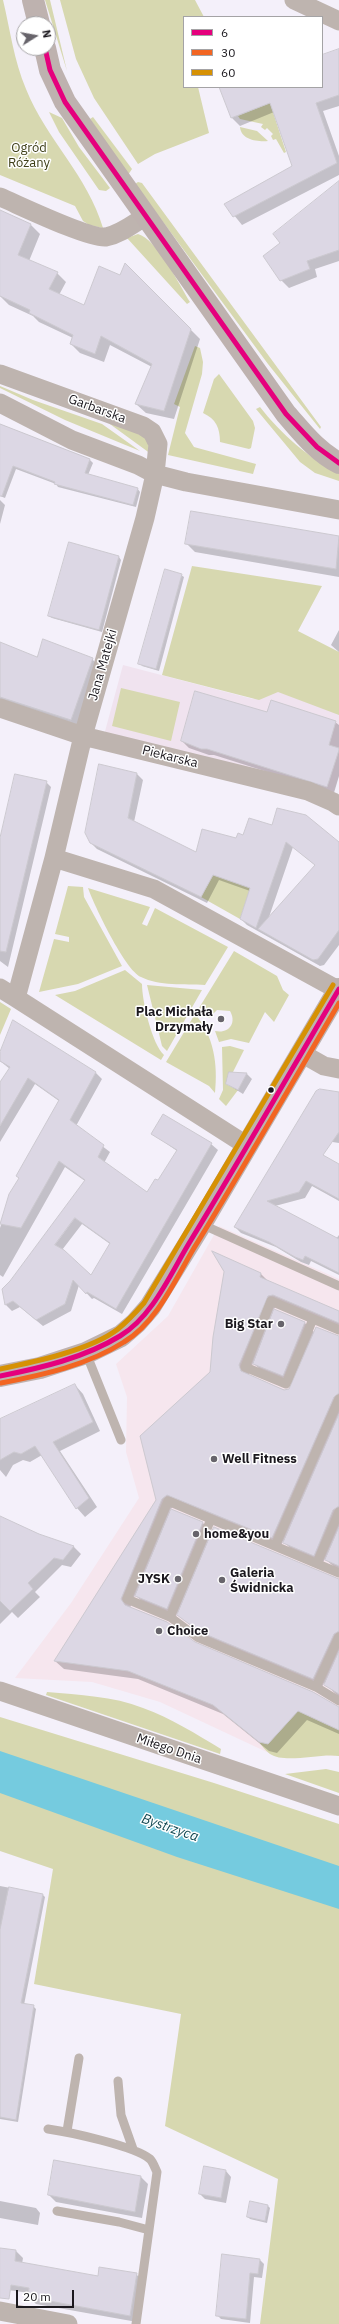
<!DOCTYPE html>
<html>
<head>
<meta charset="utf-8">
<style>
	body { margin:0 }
	#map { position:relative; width:339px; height:2324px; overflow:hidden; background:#f4f0fa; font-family:"IBM Plex Sans",sans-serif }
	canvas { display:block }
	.legend { position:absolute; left:183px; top:16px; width:140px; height:72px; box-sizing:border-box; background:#fff; border:1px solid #a4a3a5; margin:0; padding:5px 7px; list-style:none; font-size:12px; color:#1b181e }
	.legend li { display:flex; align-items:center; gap:8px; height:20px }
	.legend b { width:20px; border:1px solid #a4a3a5 }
	.north { position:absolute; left:16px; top:16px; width:40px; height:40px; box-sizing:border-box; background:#fff; border:1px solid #a4a3a5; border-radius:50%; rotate:79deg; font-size:11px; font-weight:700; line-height:16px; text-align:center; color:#1b181e }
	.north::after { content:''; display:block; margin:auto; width:14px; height:18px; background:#67646b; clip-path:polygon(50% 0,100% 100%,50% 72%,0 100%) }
	.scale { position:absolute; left:16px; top:2290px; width:58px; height:18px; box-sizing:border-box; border:2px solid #1b181e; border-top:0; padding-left:5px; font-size:12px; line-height:14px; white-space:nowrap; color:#1b181e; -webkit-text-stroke:3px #fff; paint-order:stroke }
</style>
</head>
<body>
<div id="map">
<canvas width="339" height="2324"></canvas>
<ul class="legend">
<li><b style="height:5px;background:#e5007d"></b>6</li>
<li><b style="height:5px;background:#f26522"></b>30</li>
<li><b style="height:5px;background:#d69104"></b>60</li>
</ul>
<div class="north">N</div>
<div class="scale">20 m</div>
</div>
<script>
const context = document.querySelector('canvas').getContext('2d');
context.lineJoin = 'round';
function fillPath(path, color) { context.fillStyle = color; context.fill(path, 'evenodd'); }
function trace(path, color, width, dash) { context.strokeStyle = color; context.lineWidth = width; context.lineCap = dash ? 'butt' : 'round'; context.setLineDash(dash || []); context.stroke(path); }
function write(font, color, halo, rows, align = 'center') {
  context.font = font + ' "IBM Plex Sans",sans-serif'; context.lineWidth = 3; context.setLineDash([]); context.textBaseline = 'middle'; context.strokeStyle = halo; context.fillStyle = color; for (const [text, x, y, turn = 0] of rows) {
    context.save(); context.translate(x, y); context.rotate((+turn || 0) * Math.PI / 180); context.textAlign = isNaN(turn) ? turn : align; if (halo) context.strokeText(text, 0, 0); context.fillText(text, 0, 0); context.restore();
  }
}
const commercial = new Path2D(`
	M219,1226L339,1279V1756L320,1755L286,1758L271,1754L160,1702L92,1682L15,1678L71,1603L139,1498L126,1452L127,1397L116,1364L168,1316Z`);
const education = new Path2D(`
	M339,652V776L332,797L104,735L123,665L253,699Z`);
const green = new Path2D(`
	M0,0H3C10,29 14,61 26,89C46,139 88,176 103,228L89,225L83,221L75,206L0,175Z
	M45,0H50L67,71Z
	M60,0H195L204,17H184V87H198L209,133L155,154L138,164L94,98L76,59Z
	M270,103L286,152L284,153L276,139L273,140L271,136L273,134L267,128L265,130L261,127L263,124L240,119L238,116Z
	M49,112L62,118L79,147L110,188L106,191L99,190L59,132Z
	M93,117L132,169L128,175L90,119Z
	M240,127L257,131L268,141C258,142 241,140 240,127Z
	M138,182L142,183L321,427L320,429L268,364L135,184Z
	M138,234C157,239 180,286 190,302L187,304L127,238Z
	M195,346L200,348L203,362L202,374L185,433L194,447L256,464L253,474L168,455L180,407L174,404Z
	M219,374L253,421L255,428L251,448L249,449L220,442C220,428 216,419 203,413L214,379Z
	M0,386L33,400L102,424L140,451L65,420L0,388Z
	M260,407C280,433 310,459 339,474V481L315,473L300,462L256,409Z
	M103,419L145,433L151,454Z
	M192,566L322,586L298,631L339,652V715L278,692L259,700L162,675Z
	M121,688L180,702L171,741L112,726Z
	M213,875L253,880L240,919L201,897Z
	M68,886L83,887L84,897L122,966L78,984L39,992L54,939L69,942V937L55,934Z
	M88,888L150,907L142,924L147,926L155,908L228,947L205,985C185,984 159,986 141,977C125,970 94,905 88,888Z
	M234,951L277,976L283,990L289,995L274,1022L265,1012L249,1043L231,1039L219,1042L215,1031C229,1034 237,1023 230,1011L217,1010L209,1018L199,1008Z
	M125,970L142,984C142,1001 152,1044 164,1055L161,1060L55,995L75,991Z
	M147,985L202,990L167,1051L162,1046Z
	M0,1002L11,1009L0,1035Z
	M195,1014C214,1036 218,1064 215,1093L209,1086L166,1062Z
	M230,1046L244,1050L233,1072H229L226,1084L238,1090L226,1106L219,1099L223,1090L222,1047Z
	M47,1692C79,1695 113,1696 143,1708C171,1718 196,1734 221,1749L220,1754L46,1695Z
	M298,1711L339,1730V1756C320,1753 285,1764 270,1754C266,1751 262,1746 259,1742L268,1744Z
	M0,1717L214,1783L339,1824V2324H260L278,2179L165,2126L181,2014L34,1984L53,1869L0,1851Z
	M326,1769L339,1772V1793L285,1774Z`);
const water = new Path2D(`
	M0,1751L339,1866V1909L177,1857L0,1793Z`);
const shadow = new Path2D(`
	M339,51V106L323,111L339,156V175L242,225L225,204L293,166L274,112L240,126L232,118L221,89L226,87H322V56Z
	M339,183V261L315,269L317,277L289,288L281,280V243Z
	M0,212L31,225L40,234L29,261L57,273L66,282L59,295L85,306L120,276L125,264L200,339L174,419L146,413L136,404L152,367L110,345L104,362L80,353L71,344L73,338L39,322L33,316L9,305L0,296Z
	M0,424L89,459L93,463L88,475L137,488L140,492L136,507L58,487L56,484L16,469L5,498L0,496Z
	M0,500L5,505L0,524Z
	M192,512L339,537V577L195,552L186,543Z
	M69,543L119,557L121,560L102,632L52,618L49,616Z
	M181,575L184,577L159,671L142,666L140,663Z
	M339,630V652L331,645Z
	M0,643L38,658L92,659L99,666L78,727L0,703Z
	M268,713L335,722L339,725V776L334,793L214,755H209L189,748L182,741Z
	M100,766L137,774L143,780L134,822L197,854L272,826L339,843V945L324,965L320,966L247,925L241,919L250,891L219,880L207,903L97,849L90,842ZM293,847L316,866L268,920Z
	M46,782L51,787L8,967L0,961V839Z
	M14,1021L96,1073L102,1079L76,1126L110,1152L104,1163L148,1193L159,1182L177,1151L153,1134L211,1144L218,1150L122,1314L94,1298L92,1299L79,1285L71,1311L43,1326L20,1307L12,1311L6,1305L3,1289L11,1282L85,1181L65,1167L3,1277L0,1275V1228L10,1195L20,1179L17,1176L59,1101L35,1084L0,1142V1085L10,1069L0,1061V1054ZM82,1224L110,1244L92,1276L62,1250Z
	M230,1073L247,1074L252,1079L243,1094L227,1084Z
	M339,1093V1143L300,1137Z
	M290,1137L339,1165V1201L312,1186L305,1198L275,1206L336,1239L339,1235V1275L311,1261L309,1265L301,1262L276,1247L241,1233L235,1227Z
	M214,1254L261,1274L269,1282L339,1312V1329L279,1303L273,1310L305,1323L315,1333L339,1337V1571L325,1559L322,1564L293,1551L283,1541L281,1546L176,1503L170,1510L203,1523L213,1533L339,1579V1697L324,1683L322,1687L210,1640L177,1613L176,1617L145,1604L135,1595L130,1608L194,1643L339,1708V1734L307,1720L277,1753L269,1751L223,1714L138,1679L64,1669L55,1661L157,1500L211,1373L225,1272ZM253,1363L263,1372L293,1385L287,1391L248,1376Z
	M75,1385L83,1394L100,1431L60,1451L97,1507L85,1517L77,1508L42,1455L30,1462L23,1460L13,1465L6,1477L0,1470V1421Z
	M0,1517L39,1535L74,1547L81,1554L71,1567L62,1565L35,1592L40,1597L18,1618L12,1612L0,1624Z
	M0,1886L42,1894L45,1897L24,2005L33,2006L36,2009L18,2122L0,2119Z
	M55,2161L141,2177L148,2184L142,2218L56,2202L49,2195Z
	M226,2171L231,2177L226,2203L205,2199L200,2194Z
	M0,2201L36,2208L40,2213L38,2225L0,2218Z
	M268,2206L270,2208L267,2223L250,2219L248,2217Z
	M0,2249L16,2251L23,2258L22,2264L99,2277L136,2274L143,2281L137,2322L36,2304L29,2297L30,2293L0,2289Z
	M260,2260L264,2264L262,2278L254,2277L250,2323L221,2319L217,2315Z`);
const building = new Path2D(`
	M339,49V95L316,103L337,163L233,217L224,204L292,166L270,103L231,118L219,87H322V55Z
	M339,181V250L307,261L310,269L280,281L263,256L280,243L273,234Z
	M0,210L31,224L18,255L58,272L49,289L84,305L99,266L120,275L125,263L191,329L164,411L135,404L152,364L101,336L95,354L70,344L73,335L29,313L30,310L0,296Z
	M0,424L90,459L85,473L138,488L133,505L54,484L55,482L13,466L2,496H0Z
	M191,511L339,536L336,569L185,544Z
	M69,542L119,556L99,630L48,616Z
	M165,569L182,574L156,669L138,664Z
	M43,639L93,658L71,720L0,697V642L37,657Z
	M195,691L267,712L271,700L336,721L329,745L339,748V750L327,787L207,749H201L181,741Z
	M99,764L137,773L128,818L196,852L202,829L236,838L238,833L243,835L249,818L272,825L277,808L306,815L339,842V930L318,959L313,960L258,929L315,865L286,842L256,928L240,919L250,888L213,875L201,897L90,843L85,833Z
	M15,774L47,781L6,952L0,951V838Z
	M13,1020L96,1072L70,1120L104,1145L98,1157L147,1192L155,1179L158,1180L177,1150L151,1134L163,1114L212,1143L116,1309L87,1292L86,1294L73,1280L65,1304L36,1320L13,1301L5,1305L2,1289L10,1281L85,1180L59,1161L21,1228L0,1224L9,1194L19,1178L16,1176L59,1100L28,1078L0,1126V1082L10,1067L0,1061V1052ZM75,1218L110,1243L91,1275L64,1250L55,1245Z
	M229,1072L247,1073L238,1090L226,1084Z
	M320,1089L339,1092V1132L323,1155L339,1164V1199L306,1181L299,1192L267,1201L339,1239V1273L305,1256L303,1260L295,1257L269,1242L234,1227L316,1091Z
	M212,1251L261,1273L260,1277L339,1311V1323L273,1295L268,1296L239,1365L241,1371L284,1390L289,1389L316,1327L339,1336V1393L334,1397L272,1538L167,1495L162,1499L121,1599L125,1605L167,1622L195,1642L313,1692L339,1707V1730L298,1711L268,1744L259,1742L213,1705L128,1671L54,1661L156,1500L140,1436L210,1372L213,1337L224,1272Z
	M274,1309L305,1322L283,1376L253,1364Z
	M75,1384L93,1422L53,1442L89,1498L76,1509L35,1446L21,1454L14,1452L0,1460V1419Z
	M339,1414V1506L333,1510L314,1556L283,1543Z
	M171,1509L203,1522L167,1609L135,1596Z
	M0,1516L39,1534L74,1546L63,1560L54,1558L28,1583L33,1589L10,1611L0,1601Z
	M214,1527L339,1579V1631L334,1634L313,1679L200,1632L177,1615Z
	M339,1527V1566L325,1560Z
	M339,1651V1694L324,1685Z
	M9,1887L43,1894L21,2003L34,2005L16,2120L0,2117V1930Z
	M54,2160L141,2176L135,2212L48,2195Z
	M204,2166L226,2170L221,2198L199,2194Z
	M250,2201L268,2205L265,2221L247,2217Z
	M0,2248L16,2250L15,2261L98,2276L99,2267L137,2273L130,2316L28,2297L29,2288L11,2285L9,2299L0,2298Z
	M222,2254L260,2259L258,2274L250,2273L246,2319L216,2316Z`);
const lane = new Path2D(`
	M201,1224L339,1286
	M313,1319L286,1384L245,1367L271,1301L339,1330
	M86,1353L121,1440
	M275,1546L339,1399
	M317,1563L339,1512
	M339,1573L168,1501L127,1599L170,1617L197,1637L316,1687L339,1701
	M170,1617L211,1519
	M316,1687L339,1637
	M118,2081L121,2115L133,2149
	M48,2129C69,2132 135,2146 150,2159C153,2162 155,2168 157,2172L136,2324
	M67,2131L79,2058
	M57,2211L119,2222L149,2230`);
const street = new Path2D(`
	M294,0L339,21
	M0,197C19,205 89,239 106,237C121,234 133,224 146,216
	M0,374L143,426L152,432L158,444L155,474L145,518L83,736L54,858
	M0,403L72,440L138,465L155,474L186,482L339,510
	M0,708L83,736L308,791L333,802L339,806
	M0,988L16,998
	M301,1053L324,1066L339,1069
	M246,1145L16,998L54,858L154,889L338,990
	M0,1691L339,1806
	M0,2311L68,2324`);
const secondary = new Path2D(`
	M33,0L39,24
	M45,48L50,70L65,102L286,414C302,432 317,452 339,463
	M0,1376L40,1368L86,1353L121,1336L136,1323L150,1307L201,1224L339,989`);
const bus1 = new Path2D(`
	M45,48L50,70L65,102L286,414L317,447L339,463
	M0,1376C41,1368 84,1358 120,1336C152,1317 170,1275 188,1245C240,1160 289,1074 339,989`);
const bus2 = new Path2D(`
	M1,1383C43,1375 88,1365 124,1342C157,1322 175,1280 194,1248C244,1167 291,1085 339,1003`);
const bus3 = new Path2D(`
	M0,1369C34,1362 91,1350 118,1329C128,1321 136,1312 144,1303L333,985`);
const markers = [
	[221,1019,4,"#67646b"],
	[271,1090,3.5,"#1b181e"],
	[281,1324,4,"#67646b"],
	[214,1459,4,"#67646b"],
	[196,1534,4,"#67646b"],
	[178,1579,4,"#67646b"],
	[222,1580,4,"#67646b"],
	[159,1631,4,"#67646b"]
];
const parkNames = [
	["Ogród",29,148],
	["Różany",29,163]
];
const streetNames = [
	["Garbarska",97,409,20],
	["Jana Matejki",103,665,-74],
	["Piekarska",170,757,14],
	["Miłego Dnia",169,1749,19]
];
const poiNames = [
	["Plac Michała",213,1012,"right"],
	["Drzymały",213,1027,"right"],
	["Big Star",273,1324,"right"],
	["Well Fitness",222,1459],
	["home&you",204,1534],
	["Galeria",230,1573],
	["Świdnicka",230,1588],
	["JYSK",170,1579,"right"],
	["Choice",167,1631]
];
const waterNames = [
	["Bystrzyca",170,1828,19]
];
fillPath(commercial, '#f6e6ee');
fillPath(education, '#f0e3ef');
fillPath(green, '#d7d8b0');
fillPath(water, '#75cbdf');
fillPath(shadow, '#0003');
fillPath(building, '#dcd7e4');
trace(building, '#ccc9d0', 1);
trace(lane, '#beb4af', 9);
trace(street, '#beb4af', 19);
trace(secondary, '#beb2af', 22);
trace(bus1, '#e5007d', 5);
trace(bus2, '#f26522', 5);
trace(bus3, '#d69104', 5);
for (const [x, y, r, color] of markers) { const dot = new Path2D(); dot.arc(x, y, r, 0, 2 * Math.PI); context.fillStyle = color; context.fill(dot); trace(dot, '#fff', 1.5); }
write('13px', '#3e3f19', '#fff', parkNames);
write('13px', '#1b181e', '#fff', streetNames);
write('bold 13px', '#1b181e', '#fff', poiNames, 'left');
write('italic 14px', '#124852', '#fff', waterNames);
</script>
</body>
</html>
